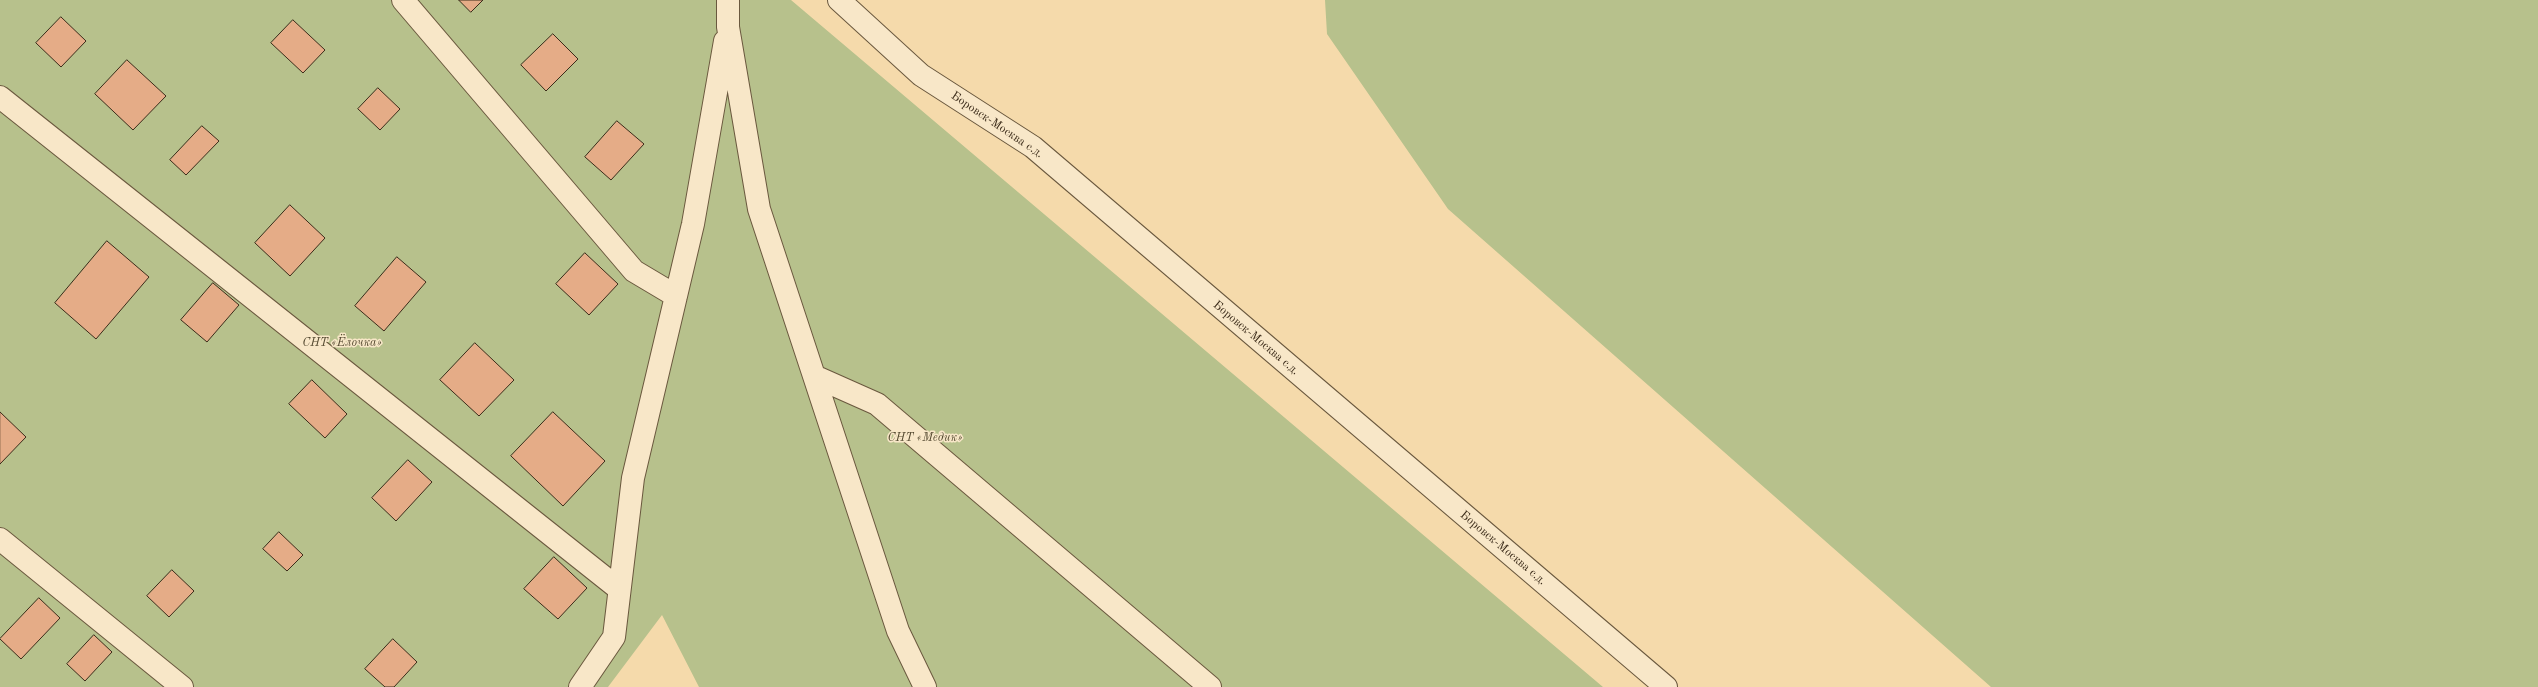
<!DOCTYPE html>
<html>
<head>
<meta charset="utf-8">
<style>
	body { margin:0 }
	canvas { display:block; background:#f5daab }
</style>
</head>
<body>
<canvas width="2538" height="687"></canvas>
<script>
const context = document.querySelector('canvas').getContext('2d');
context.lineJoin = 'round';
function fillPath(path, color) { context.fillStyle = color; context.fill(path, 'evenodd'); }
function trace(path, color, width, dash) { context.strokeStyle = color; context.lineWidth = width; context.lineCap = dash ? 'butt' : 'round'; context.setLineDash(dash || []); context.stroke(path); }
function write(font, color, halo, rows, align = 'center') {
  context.font = font + ' "Old Standard TT",serif'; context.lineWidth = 3; context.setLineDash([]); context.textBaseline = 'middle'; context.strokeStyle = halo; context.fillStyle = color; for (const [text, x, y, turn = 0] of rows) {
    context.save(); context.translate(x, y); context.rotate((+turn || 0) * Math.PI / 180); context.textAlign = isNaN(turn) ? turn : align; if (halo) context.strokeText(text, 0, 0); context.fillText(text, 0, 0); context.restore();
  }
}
const green = new Path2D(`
	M0,0H791L1603,687H699L662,615L608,687H0Z
	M1325,0H2538V687H1991L1448,209L1327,34Z`);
const building = new Path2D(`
	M459,0H483L471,12Z
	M61,17L86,41L61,67L36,43Z
	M293,20L325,50L303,73L271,43Z
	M553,34L578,59L546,91L521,65Z
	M127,60L166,96L133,130L95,94Z
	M378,88L400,109L380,130L358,109Z
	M617,121L644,144L611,180L585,157Z
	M202,126L219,141L186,175L170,160Z
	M290,205L325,238L290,276L255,243Z
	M107,241L149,277L96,339L55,303Z
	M585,253L618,284L589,315L556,284Z
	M397,257L426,282L384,331L355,306Z
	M213,283L239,305L207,342L181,320Z
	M475,343L514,380L479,416L440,380Z
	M312,380L347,414L325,438L289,404Z
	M0,412L26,437L0,464Z
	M553,412L605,461L563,506L511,456Z
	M408,460L432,482L396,521L372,498Z
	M279,532L303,555L287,571L263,549Z
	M554,557L587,588L558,619L524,589Z
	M172,570L194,591L169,617L147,596Z
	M39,598L60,618L21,659L0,639Z
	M94,635L112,652L85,681L67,664Z
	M393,639L417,662L394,687H385L365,669Z`);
const street = new Path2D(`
	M403,0L634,271L676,296
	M728,0V27L759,209L898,631L925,687
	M839,0L921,75L1033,147L1666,687
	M0,97L619,589
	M814,376L877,404L1210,687
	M0,539L182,687
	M580,687L614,637L633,478L693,224L725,41`);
const streetNames = [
	["Боровск-Москва с.д.",997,125,34],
	["Боровск-Москва с.д.",1256,338,40],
	["Боровск-Москва с.д.",1503,548,40]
];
const parkNames = [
	["СНТ «Ёлочка»",342,343],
	["СНТ «Медик»",925,438]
];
fillPath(green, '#b7c18c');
fillPath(building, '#e5ac87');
trace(building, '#3c2c1a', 1);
trace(street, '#6a583e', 24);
trace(street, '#f8e7c8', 22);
write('12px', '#3c2c1a', '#f8e7c8', streetNames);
write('italic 12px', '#554a31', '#f8e7c8', parkNames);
</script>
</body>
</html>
